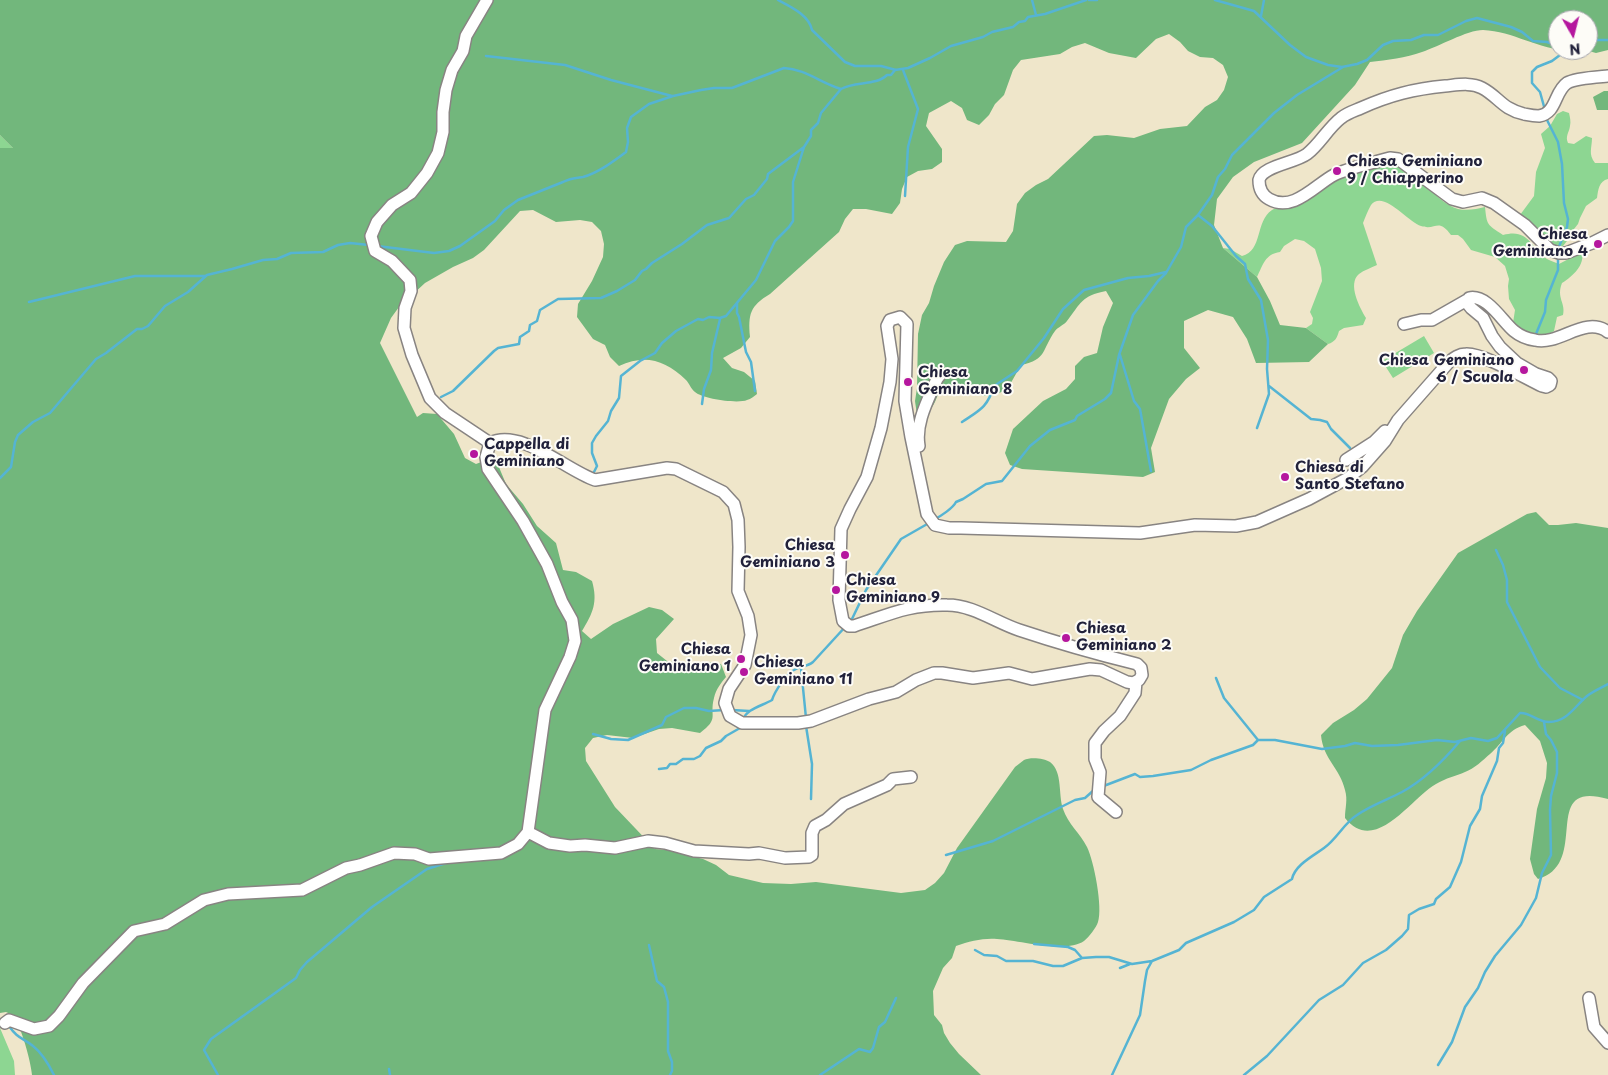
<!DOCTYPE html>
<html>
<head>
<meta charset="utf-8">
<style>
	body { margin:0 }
	#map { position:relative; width:1608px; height:1075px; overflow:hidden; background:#efe6ca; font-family:"Playpen Sans",sans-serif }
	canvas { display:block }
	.north { position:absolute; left:1548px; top:10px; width:50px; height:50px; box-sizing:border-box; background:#fdfcf7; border:1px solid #a5a5ac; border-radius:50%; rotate:172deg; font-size:14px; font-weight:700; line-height:20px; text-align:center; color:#22223b }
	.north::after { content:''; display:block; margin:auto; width:18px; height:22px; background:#b5179e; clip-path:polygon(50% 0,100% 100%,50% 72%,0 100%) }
</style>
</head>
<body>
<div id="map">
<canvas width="1608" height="1075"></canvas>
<div class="north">N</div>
</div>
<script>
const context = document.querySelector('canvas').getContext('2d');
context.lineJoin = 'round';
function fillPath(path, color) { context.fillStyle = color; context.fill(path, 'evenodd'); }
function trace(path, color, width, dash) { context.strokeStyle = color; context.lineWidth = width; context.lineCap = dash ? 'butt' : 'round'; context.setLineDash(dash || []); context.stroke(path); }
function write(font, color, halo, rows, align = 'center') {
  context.font = font + ' "Playpen Sans",sans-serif'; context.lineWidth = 4; context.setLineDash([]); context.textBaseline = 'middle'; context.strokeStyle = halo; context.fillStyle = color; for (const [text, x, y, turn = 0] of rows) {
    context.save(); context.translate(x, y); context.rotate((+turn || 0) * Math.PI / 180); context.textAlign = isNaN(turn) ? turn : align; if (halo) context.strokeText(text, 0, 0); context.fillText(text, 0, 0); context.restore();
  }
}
const green = new Path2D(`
	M1563,111L1569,113C1570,117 1571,122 1570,126C1569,133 1565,136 1568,143L1574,144L1586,136L1592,138C1592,148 1588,154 1595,163H1608V179C1599,181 1598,190 1597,198L1586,206L1580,218L1578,224L1574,229L1567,241L1563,246L1556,247L1550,243L1520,215L1534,196L1536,172L1545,148L1541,134L1550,126L1557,114Z
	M0,135L14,149L0,148Z
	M1388,164C1417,165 1432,201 1458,209C1467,211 1477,209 1485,207C1487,226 1487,224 1503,235C1528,228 1530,246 1547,259C1550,261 1555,262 1559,264L1582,252C1585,265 1573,276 1562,283C1556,298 1566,303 1563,315L1557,317L1554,331C1539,340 1525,333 1513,323L1515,310L1509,299L1508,286L1509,279L1505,266L1495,257L1471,250L1463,239L1458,235H1451C1438,217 1436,231 1421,226C1408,222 1383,189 1371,205C1368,210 1365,218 1363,223L1377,265C1371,268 1364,270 1359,274C1347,284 1360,308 1366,318L1363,325L1344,328L1339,331C1337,338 1335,342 1328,344L1306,328L1312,324L1313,318L1310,312L1322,281L1321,268L1315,249L1304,241L1295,239L1284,246L1280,252C1265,254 1263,265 1257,277L1223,248L1230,249L1242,256C1263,251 1255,221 1272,210C1278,206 1287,209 1294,206C1306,201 1316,192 1327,186C1346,175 1367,168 1388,164Z
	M1424,336L1434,353L1393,378L1382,361Z
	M0,1028L14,1061L15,1075H0Z`);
const forest = new Path2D(`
	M0,0H1608V50L1596,53L1585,50H1588V20H1558V50H1576C1543,53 1515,31 1483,30C1467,30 1438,47 1422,52C1406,58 1387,60 1370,62L1355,85L1302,143L1254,162L1233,177L1217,199L1214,225L1223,248L1257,277L1270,301L1280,325L1306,328L1328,344L1309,362L1256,363L1247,339L1233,317L1208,310L1184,321V348L1200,368L1186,379L1169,399L1151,448L1155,472L1143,477L1022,469L1010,465L1005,453L1013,429L1043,401L1066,389L1075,379V366L1084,357L1097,353L1103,327L1113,303L1106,291C1081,296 1081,303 1067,321C1064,325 1058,327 1055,331C1042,349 1047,360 1021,365L1008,388L996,395L982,396L972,388L959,384L939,392C933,407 933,410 917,415L915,401L917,388L918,334L922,315L929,303L934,286L944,262L955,245L967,241L1006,242L1013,231L1017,204L1025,193L1036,185L1048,179L1094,136L1107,135L1134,138L1160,129L1187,126L1205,107L1217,100L1224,90L1228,77L1223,65L1213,58L1200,57L1188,51L1180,42L1169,34L1156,39L1136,58L1109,53L1085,43L1072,47L1060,54L1021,60L1013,70L1004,95L995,104L989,115L979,125L967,120L962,108L951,101L929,113L926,126L942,149V162L932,169L918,171L907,177L902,189L900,203L892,214L866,209H853L845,219L839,232L770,294C750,306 748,314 750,337L741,348L723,358L732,368L744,372L755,381L757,394C754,396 751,399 747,400C738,404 703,399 695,392C691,389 689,383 686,380C665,360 645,354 619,366L610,357L605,345L593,339L577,317L578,304L592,281L603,257L604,244L601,231L592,222L580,220L556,222L533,210L520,211L484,250L473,258L453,267L425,283L399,307L391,318L380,343L417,417L423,413L437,414L454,434L465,458L476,464L492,458L496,460L506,484L523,504L537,526L556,543L563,570L576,572L592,581C598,602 593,613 582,631L591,639L613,624L649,607L662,610L674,619L656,639L657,653L667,661L694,664L709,662L721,664L726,677C721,683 716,689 714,698C709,717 720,718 700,733L672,728L659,729L633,738L607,735L593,738L585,748L586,761L615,807L655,849L668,850L703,859L716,865L729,875L763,883L791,884L816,882L901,893L925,890L935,883L944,873L957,848L1015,767C1018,765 1021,762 1024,760C1030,757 1044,758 1050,762C1063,772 1058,794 1063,809C1068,824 1080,833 1087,847C1094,861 1103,908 1098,922C1096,928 1089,937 1084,941C1065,954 1019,940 997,939C983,938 970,941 956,946L952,958L943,968L933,991L934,1015L942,1025L944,1033L950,1043L959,1054L981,1075H32C31,1062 21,1025 13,1016C11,1014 8,1013 6,1012L0,1013V148H13L0,135Z
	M1604,91H1608V110H1597L1593,97Z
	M1536,512L1549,525H1558L1576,523L1608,528V799C1538,779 1592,863 1538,879L1534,874L1530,859L1537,809L1546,778L1547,763L1540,741L1525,725C1507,730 1503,743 1490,754C1483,760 1474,769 1465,772C1456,776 1446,778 1436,784C1411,798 1375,856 1345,818C1345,808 1348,800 1345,790C1340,768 1323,759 1321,735L1333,723L1354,710L1367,699L1392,668L1403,635L1417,611L1458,553L1527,514Z`);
const stream = new Path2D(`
	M778,0C791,7 809,15 812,30L845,62L855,66H881L896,70
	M1032,0L1036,15
	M1089,0H1097
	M1215,0L1254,11L1290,45L1306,57L1328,65L1342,67L1357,64L1367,60L1383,45L1393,41L1411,40L1424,35H1438L1466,21L1477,18L1511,27L1522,32L1533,41L1547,42L1558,46
	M1261,16L1264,0
	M1588,40H1608
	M486,56L565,65L611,80L672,96
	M903,70L918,109L908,147L905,196
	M1545,110L1540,92L1532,83V72L1537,67L1552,61L1564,52L1563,50
	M1546,118L1558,142L1562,164L1564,203L1568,219L1567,227L1558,249
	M1198,215L1212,226L1236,256L1245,264L1248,279L1261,300L1268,340L1267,369L1269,394L1257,428
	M377,246L434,253L449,251L460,246L495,221L504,210L518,200L563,182C570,178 575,178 583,177C598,173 614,161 626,152L628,142L627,128L631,117L649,104L673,96L701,90L714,88H732L784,68C805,69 821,83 841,89C855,81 876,86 887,75H891L895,70L908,68L930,58L951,46L983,37L992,32L1013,27L1019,22L1025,21L1028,17L1045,14L1086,0
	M29,302L135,276H205
	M737,303V313L739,317L746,352L751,362L755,391
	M1536,334L1545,312L1546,300L1558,270V257
	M1120,355L1134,401L1140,409L1151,471
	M1269,386L1311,419L1320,420L1327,422L1331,429L1350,448
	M441,397L453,391L494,351L498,348L519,344L520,337L529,331L530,325L537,321L540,310L558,299L601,298L617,291L635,280L642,271L646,269L652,263L682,244L707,225L729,218L746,199L754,195L767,179L768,174L804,147
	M702,404L704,389L711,370L712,353L720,319
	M962,422C980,410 987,408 994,386L1017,371L1044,338L1063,309L1084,290L1128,278L1149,276L1166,272
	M593,474L597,466L592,453V443L596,436L608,421L611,411L619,398L621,376L640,361L655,353L662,343L676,331L698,319L703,320L709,317L720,318L726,316L756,280L775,241L789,227L793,221V182L804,147L811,136V130L818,123L821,113L841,89
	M0,478L11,467L15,442L18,435L33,422L50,413L96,359L106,353L137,329H142L148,326L165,306L188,292L207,275L232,269L263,260L277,259L291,253L323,252L338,245L350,243L369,245
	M935,519C941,516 953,508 956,502L963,499L986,484L1002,481L1030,446L1050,430L1075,420L1077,416L1105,399L1111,393L1119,355L1133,315L1158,281L1166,273L1181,247L1186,227L1198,215L1212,195L1218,177L1225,169L1232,155L1274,113L1297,95L1343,67
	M1496,550L1503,565L1507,580V602L1540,667L1560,688L1583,700
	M851,621L866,590L901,539L929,523
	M801,668L806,718
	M1216,678L1224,698L1258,740
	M732,710L749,711
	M743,720C746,709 762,706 772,700C775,691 786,674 794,670C800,666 807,667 813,662L846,626
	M806,726L812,764L811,799
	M593,734L611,739L628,740L662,725L666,717L684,708H696L709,711L724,710
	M659,769L667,768L670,764H676L683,759H694L700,756L706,748L721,741L726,736L740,728L741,725
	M1101,787L1135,774L1140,777L1153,776L1191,770L1211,760L1253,745L1258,740H1275L1322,749L1345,746L1355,743L1372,746L1398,745L1437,740L1455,742L1471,738L1488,741L1497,738L1520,713C1530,712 1537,722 1549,722C1567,722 1575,706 1587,696C1593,691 1601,688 1608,684
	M946,855L993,841L1075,800L1085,798L1094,790
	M1034,944L1068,947L1075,950L1082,958
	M649,945L657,981L664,987L668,1002V1051L672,1062V1071L670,1075
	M975,950L984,955L997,956L1006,961H1033L1053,966H1063L1082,958L1096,957H1109L1132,964L1152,961L1179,950L1186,943L1234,922L1254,910L1264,897L1292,879C1295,865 1313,856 1324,848C1337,839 1344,823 1357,815C1371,805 1387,800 1402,792C1424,780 1444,760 1460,741
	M1120,968L1130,964
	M9,1026C18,1039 22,1037 33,1046C42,1053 49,1065 54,1075
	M1438,1065L1452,1042L1465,1007L1478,988L1485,972L1495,956L1521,925L1536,898L1542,873L1551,855L1550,810L1551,796L1557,773V752L1551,740L1546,734L1544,722
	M389,1069L390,1075
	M218,1075L204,1050L211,1039L296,978L300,970L307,962L372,907L427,869L446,863
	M820,1075L859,1049L870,1052L873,1048L879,1027L885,1022L896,998
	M1112,1075L1140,1015L1145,981L1147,970L1152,961
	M1244,1075L1267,1056L1319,1000L1343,985L1363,963L1386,950L1402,936L1408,929L1409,915L1419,909L1434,904L1436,899L1450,887L1461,862L1470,826L1480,809L1482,796L1497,761L1499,748L1503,743L1505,731`);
const minor = new Path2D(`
	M487,0L466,36L463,51L452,70L446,90L443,112V132L438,153L427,173L411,193L392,205L377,222L371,236L375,251L392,261L410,280L411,291L405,308L404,328L412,355L430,398L445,413L490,443
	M1608,76C1597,77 1575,78 1567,83C1554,92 1557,113 1539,116C1533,116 1529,115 1524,114C1502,109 1499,97 1482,88C1471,82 1457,85 1445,86C1414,89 1390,95 1361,108C1354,111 1347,113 1341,118C1328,128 1320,144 1307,154C1295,163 1262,166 1259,180C1259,188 1262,195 1269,199C1293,213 1315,185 1334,175C1348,168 1373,163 1390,158L1398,159L1452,199L1463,202L1482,198L1494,203L1525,225L1550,250L1559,253H1566L1592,243L1608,235
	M1404,324L1421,320H1432L1467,300
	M490,443C521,428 566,470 595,480L667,468L676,469L723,492L734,504L738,520L739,547L738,591L748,616L751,635L745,665L729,689L725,703L730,716L742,723H798L811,721L869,699L896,692L916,680L934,673H942L973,678L1009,673L1032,679L1090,669L1101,670L1127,682L1133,683L1139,680L1142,675L1141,668L1137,664C1097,654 1058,643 1019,630C995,622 973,605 947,605C909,604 888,615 854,626H849L843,621L839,600L841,529L850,509L867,477L881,428L890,382L892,359L887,326L890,320L900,317L907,324L905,401L911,437L927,514L935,525L949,528H961L1140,533L1195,525L1236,526L1257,522L1309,499L1348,478L1362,467L1385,441L1398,420L1449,362C1454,358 1459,354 1466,354C1483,353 1525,378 1542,386L1546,387L1550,385L1551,381L1548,378L1536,374L1517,363L1500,347L1492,336L1483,318L1471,308L1467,303L1469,298C1487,294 1502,321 1514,331C1520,336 1528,339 1535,340C1559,346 1585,315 1608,332
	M919,446C915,423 928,400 937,379L940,375
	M1346,460L1374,442L1385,431
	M1116,812L1098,797L1100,772L1095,759V743L1104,731L1120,716L1135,693L1136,682
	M528,832L549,843L570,846L585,845L615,848L648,841L665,843L694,851L749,854L759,853L785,858L809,857L812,855V833L815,826L826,820L844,804L887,785L893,779L911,777
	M1589,998L1594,1027L1608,1043
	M5,1023L9,1020L34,1029L49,1026L59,1016L83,983L134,931L165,924L204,900L228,894L302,890L346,868L360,865L394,853L415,854L429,859L501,853L518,844L528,832L545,710L570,657L575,641L572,620L562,602L547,564L523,521L488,469L486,457L490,443`);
const markers = [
	[1337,171,5,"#b5179e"],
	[1598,244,5,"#b5179e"],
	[1524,370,5,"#b5179e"],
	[908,382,5,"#b5179e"],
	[474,454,5,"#b5179e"],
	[1285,477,5,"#b5179e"],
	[845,555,5,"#b5179e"],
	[836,590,5,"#b5179e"],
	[1066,638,5,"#b5179e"],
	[741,659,5,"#b5179e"],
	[744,672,5,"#b5179e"]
];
const poiNames = [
	["Chiesa Geminiano",1347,162],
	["9 / Chiapperino",1347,179],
	["Chiesa",1588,235,"right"],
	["Geminiano 4",1588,252,"right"],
	["Chiesa Geminiano",1514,361,"right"],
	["6 / Scuola",1514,378,"right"],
	["Chiesa",918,373],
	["Geminiano 8",918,390],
	["Cappella di",484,445],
	["Geminiano",484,462],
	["Chiesa di",1295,468],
	["Santo Stefano",1295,485],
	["Chiesa",835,546,"right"],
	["Geminiano 3",835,563,"right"],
	["Chiesa",846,581],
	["Geminiano 9",846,598],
	["Chiesa",1076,629],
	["Geminiano 2",1076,646],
	["Chiesa",731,650,"right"],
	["Geminiano 1",731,667,"right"],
	["Chiesa",754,663],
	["Geminiano 11",754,680]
];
fillPath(green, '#8dd692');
fillPath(forest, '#72b77c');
trace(stream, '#55b4d3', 2.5);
trace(minor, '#888482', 14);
trace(minor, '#fff', 11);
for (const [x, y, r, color] of markers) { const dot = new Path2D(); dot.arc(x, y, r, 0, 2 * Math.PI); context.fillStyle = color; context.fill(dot); trace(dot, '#fdfcf7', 2); }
write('bold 15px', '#22223b', '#fdfcf7', poiNames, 'left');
</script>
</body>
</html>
